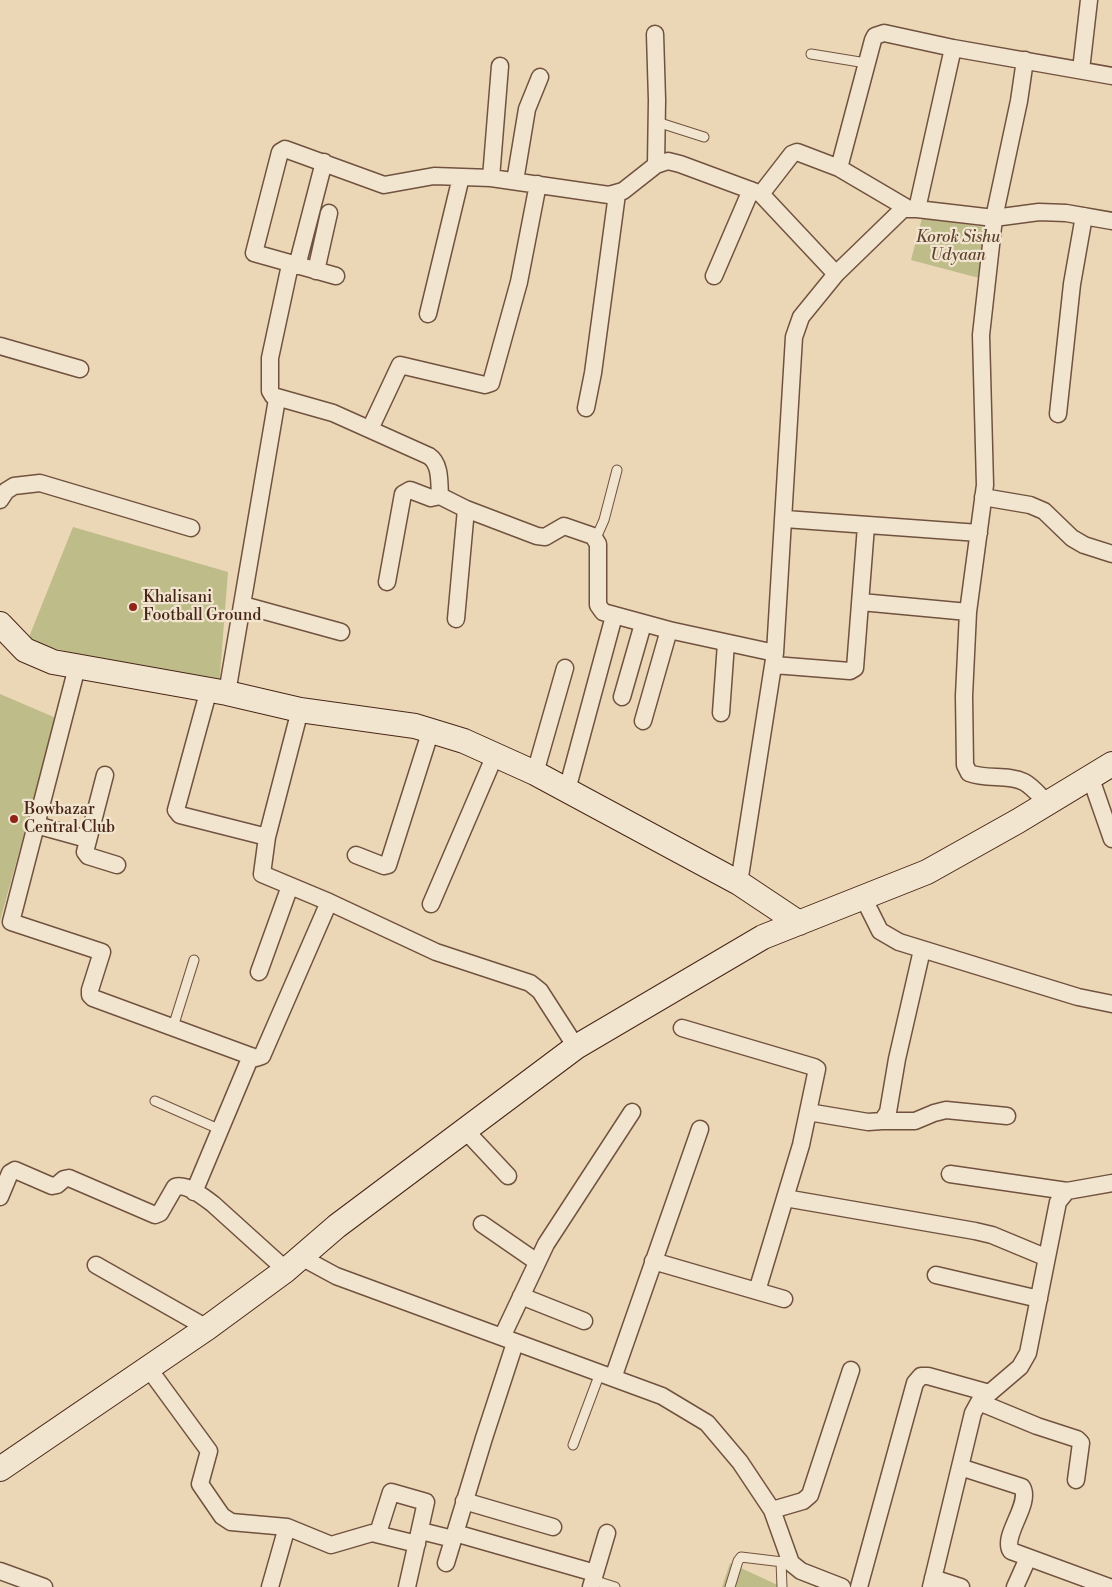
<!DOCTYPE html>
<html>
<head>
<meta charset="utf-8">
<style>
	body { margin:0 }
	canvas { display:block; background:#ebd7b6 }
</style>
</head>
<body>
<canvas width="1112" height="1587"></canvas>
<script>
const context = document.querySelector('canvas').getContext('2d');
context.lineJoin = 'round';
function fillPath(path, color) { context.fillStyle = color; context.fill(path, 'evenodd'); }
function trace(path, color, width, dash) { context.strokeStyle = color; context.lineWidth = width; context.lineCap = dash ? 'butt' : 'round'; context.setLineDash(dash || []); context.stroke(path); }
function write(font, color, halo, rows, align = 'center') {
  context.font = font + ' "Libre Bodoni",serif'; context.lineWidth = 4.5; context.setLineDash([]); context.textBaseline = 'middle'; context.strokeStyle = halo; context.fillStyle = color; for (const [text, x, y, turn = 0] of rows) {
    context.save(); context.translate(x, y); context.rotate((+turn || 0) * Math.PI / 180); context.textAlign = isNaN(turn) ? turn : align; if (halo) context.strokeText(text, 0, 0); context.fillText(text, 0, 0); context.restore();
  }
}
const green = new Path2D(`
	M922,218L984,227L979,278L911,260Z
	M73,527L228,572L219,687L27,642Z
	M0,694L56,718L0,921Z
	M730,1563L782,1587H722Z`);
const lane = new Path2D(`
	M811,54L866,63
	M657,122L704,137
	M596,538L604,520L617,470
	M173,1027L194,960
	M155,1101L221,1130
	M573,1445L600,1373
	M781,1561L782,1587
	M593,1580L615,1587
	M730,1587L738,1561L741,1557L791,1563`);
const street = new Path2D(`
	M655,34L657,100L656,165
	M1025,60L1019,101L994,218L981,335L985,485L968,612L964,696L965,765L969,773C987,780 1008,774 1024,782C1032,786 1040,796 1047,803
	M1081,70L1089,0
	M839,168L873,40L875,36L884,33L953,48L1112,76
	M491,178L500,66
	M515,181L527,109L540,77
	M761,194L792,154L797,152L839,168L907,208
	M917,209L953,48
	M290,265L270,358V391L273,396L333,413L429,456C441,464 439,483 440,496L466,509L537,536L545,537L564,526L593,536L598,544V605L603,612L669,630L775,653
	M297,266L324,162
	M316,271L329,213
	M336,276L254,253L280,152L285,149L384,185L434,176L491,178L609,195L623,191L656,165L668,161L680,164L761,194L836,274
	M714,276L751,190
	M428,314L461,177
	M0,346L80,369
	M586,408L593,373L617,194
	M1058,414L1072,284L1084,216
	M370,429L400,365L485,385L491,383L519,282L538,184
	M983,497L1030,505L1044,511L1072,538L1084,545L1112,554
	M0,500L6,491L14,486L40,483L191,528
	M785,519L979,533
	M387,582L403,494L410,490L431,498L440,496
	M861,602L968,612
	M243,605L341,632
	M456,619L466,509
	M774,665L850,671L855,668L866,526
	M77,667L11,922L102,952L90,990V995L93,998L256,1058L262,1056L329,902
	M209,689L176,810L180,815L267,837
	M227,693L277,399
	M622,697L643,624
	M300,710L267,837L262,874L329,902L436,952L530,983L540,991L576,1047
	M721,713L726,643
	M643,721L669,630
	M535,773L565,668
	M105,775L85,852L88,856L117,865
	M1090,776L1112,839
	M567,790L614,616
	M36,825L87,839
	M356,855L384,866L388,865L431,730
	M739,883L775,653L794,337L801,317L836,274L903,209H917L994,218L1039,212L1066,213L1112,221
	M863,897L880,931L899,942L1078,997L1112,1004
	M431,904L495,755
	M259,972L290,886
	M682,1028L814,1067L817,1069L801,1145L757,1291
	M808,1112L868,1122L882,1121L888,1112L897,1059L922,950
	M882,1121H915L934,1113L946,1110L1007,1116
	M465,1130L508,1176
	M950,1174L1067,1191
	M194,1192L251,1056
	M0,1197L10,1173L15,1170L52,1186L57,1185L64,1179L69,1178L155,1215L160,1213L175,1187C186,1183 204,1197 213,1204L286,1270
	M785,1198L975,1231L992,1235L1045,1257
	M482,1224L537,1262
	M301,1257L336,1276L662,1396L707,1423L740,1462L772,1510L791,1563L801,1571L842,1587
	M653,1261L784,1299
	M96,1265L207,1328
	M936,1275L1039,1299
	M521,1296L584,1321
	M502,1337L546,1244L632,1112
	M149,1369L209,1451L200,1484L222,1516L231,1522L287,1527L331,1545L372,1533L417,1544
	M613,1378L700,1129
	M979,1402L1037,1426L1077,1439L1081,1443L1076,1480
	M960,1467L1022,1487C1032,1504 1001,1536 1011,1551L1109,1587
	M464,1501L553,1527
	M772,1510L803,1501L810,1495L851,1370
	M421,1531L453,1539
	M378,1533L391,1492L426,1502L407,1587
	M455,1533L595,1573
	M446,1563L484,1438L515,1343
	M0,1571L44,1587
	M933,1578L961,1587
	M270,1587L287,1527
	M591,1587L607,1533
	M859,1587L915,1383L921,1376H928L989,1393
	M931,1587L973,1413L979,1402L1020,1367L1028,1353L1058,1202L1067,1191L1112,1183
	M1015,1587L1028,1558`);
const secondary = new Path2D(`
	M0,624L25,650L53,662L227,693L300,710L415,726L464,741L535,773L739,883L799,923
	M0,1469L207,1328L286,1270L337,1226L576,1047L763,937L927,872L1018,821L1112,764`);
const markers = [
	[133,607,5,"#8f2418"],
	[14,819,5,"#8f2418"]
];
const parkNames = [
	["Korok Sishu",958,238],
	["Udyaan",958,256]
];
const poiNames = [
	["Khalisani",143,598],
	["Football Ground",143,616],
	["Bowbazar",24,810],
	["Central Club",24,828]
];
fillPath(green, '#bebc89');
trace(lane, '#71523f', 11);
trace(street, '#71523f', 19);
trace(secondary, '#482617', 26);
trace(lane, '#f2e5d0', 9);
trace(street, '#f2e5d0', 16);
trace(secondary, '#f2e5d0', 24);
for (const [x, y, r, color] of markers) { const dot = new Path2D(); dot.arc(x, y, r, 0, 2 * Math.PI); context.fillStyle = color; context.fill(dot); trace(dot, '#f2e5d0', 2); }
write('italic 16px', '#60442e', '#f2e5d0', parkNames);
write('16px', '#482617', '#f2e5d0', poiNames, 'left');
</script>
</body>
</html>
